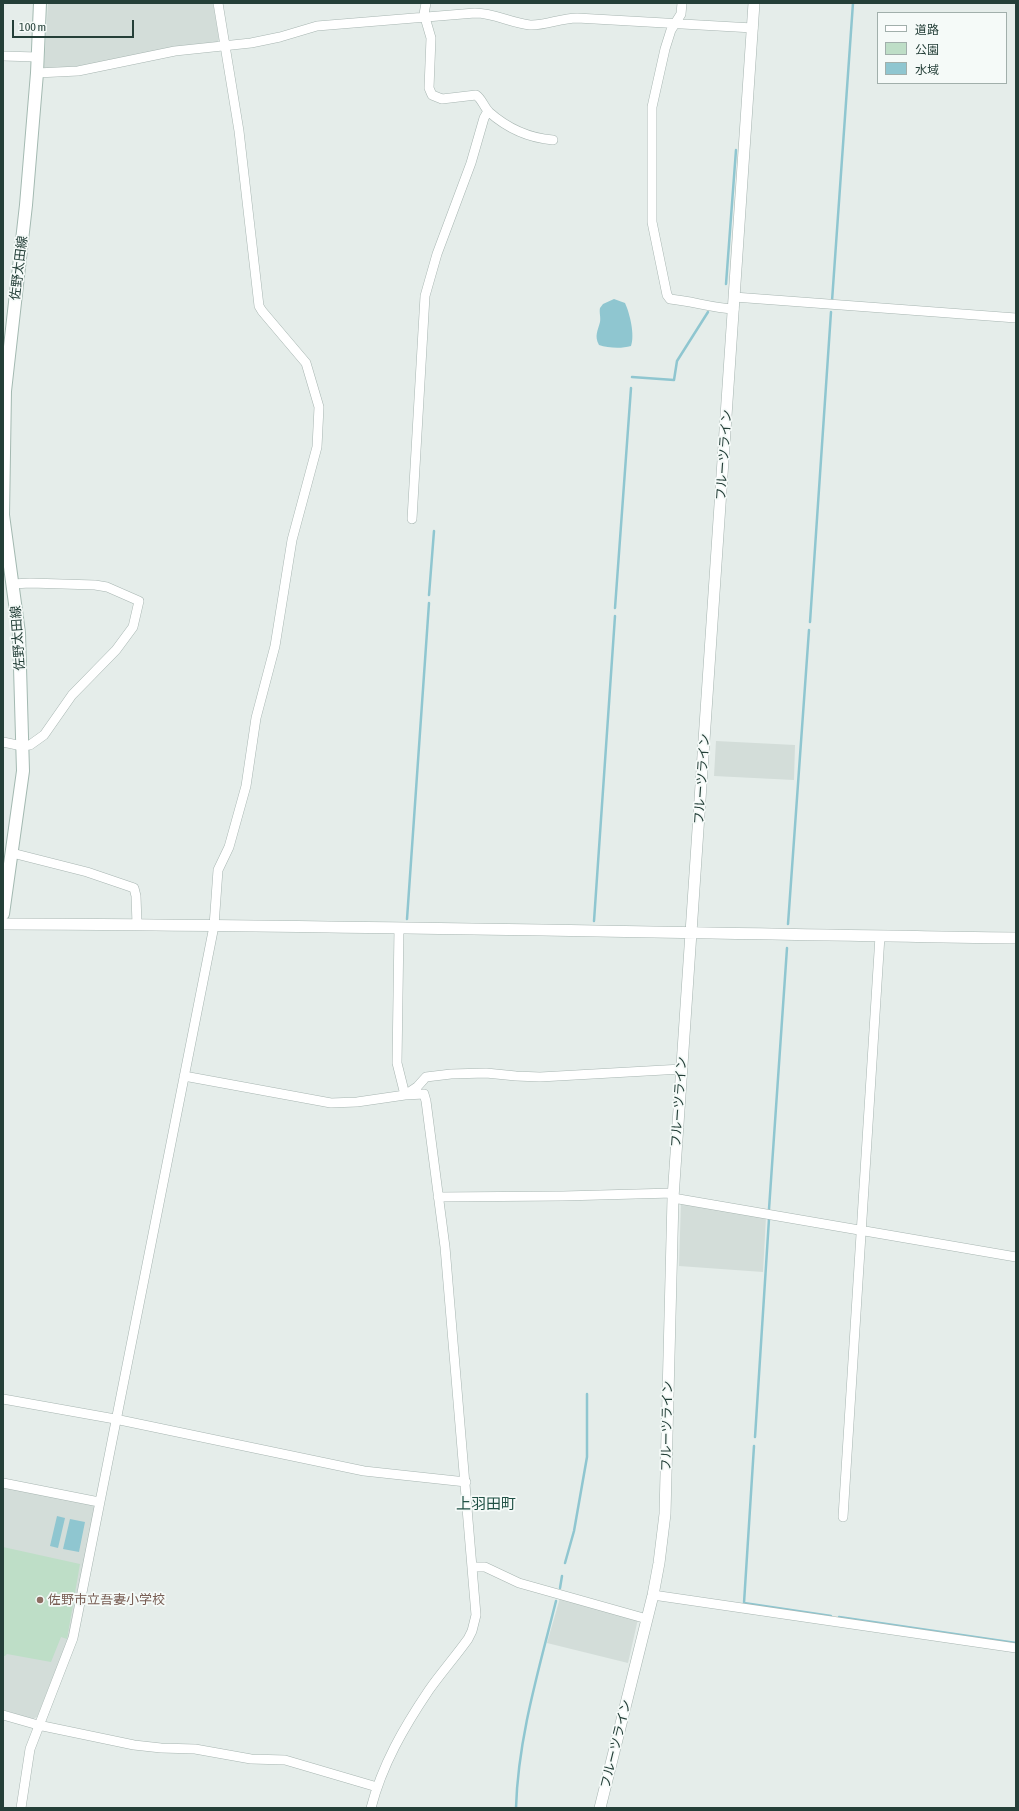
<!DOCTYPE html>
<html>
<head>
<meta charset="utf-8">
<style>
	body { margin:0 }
	#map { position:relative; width:1019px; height:1811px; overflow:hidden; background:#e5edea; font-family:"Asap Condensed","Noto Sans JP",sans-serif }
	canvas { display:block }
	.frame { position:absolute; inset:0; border:4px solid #243f38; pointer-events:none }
	.legend { position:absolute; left:877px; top:12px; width:130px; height:72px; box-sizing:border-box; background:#f5faf8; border:1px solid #a1afab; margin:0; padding:5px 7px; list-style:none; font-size:12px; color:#243f38 }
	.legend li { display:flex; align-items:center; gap:8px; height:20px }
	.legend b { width:20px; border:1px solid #a1afab }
	.scale { position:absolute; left:12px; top:20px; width:122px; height:18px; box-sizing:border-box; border:2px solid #243f38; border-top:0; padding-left:5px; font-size:12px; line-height:14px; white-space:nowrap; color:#243f38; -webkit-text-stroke:3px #f5faf8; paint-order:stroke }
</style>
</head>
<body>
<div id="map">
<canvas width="1019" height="1811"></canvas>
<div class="frame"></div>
<ul class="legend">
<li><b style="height:5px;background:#fff"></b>道路</li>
<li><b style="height:11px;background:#bedec7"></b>公園</li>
<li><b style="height:11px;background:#8fc6d0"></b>水域</li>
</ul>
<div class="scale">100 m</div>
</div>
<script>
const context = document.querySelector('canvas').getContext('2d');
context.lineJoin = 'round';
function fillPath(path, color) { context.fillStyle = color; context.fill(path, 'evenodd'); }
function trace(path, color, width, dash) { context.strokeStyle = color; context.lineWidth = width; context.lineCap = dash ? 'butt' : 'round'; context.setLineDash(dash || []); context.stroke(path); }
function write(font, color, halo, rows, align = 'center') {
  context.font = font + ' "Asap Condensed","Noto Sans JP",sans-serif'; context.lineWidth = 3.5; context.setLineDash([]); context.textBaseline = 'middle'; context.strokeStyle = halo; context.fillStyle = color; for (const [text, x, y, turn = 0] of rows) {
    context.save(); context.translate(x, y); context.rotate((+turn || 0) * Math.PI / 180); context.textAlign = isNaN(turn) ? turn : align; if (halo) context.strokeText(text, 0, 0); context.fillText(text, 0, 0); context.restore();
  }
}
const built = new Path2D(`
	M48,3H213L219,40L216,43L72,68L44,69Z
	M716,741L795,745L794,780L714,776Z
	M681,1202L766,1217L763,1272L679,1266Z
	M3,1487L94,1504L95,1507L68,1639L37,1717L33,1719L3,1710Z
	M560,1598L638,1619L628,1663L547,1643Z`);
const green = new Path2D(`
	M3,1547L80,1564L67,1639L61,1637L51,1662L7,1654L5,1656H3Z`);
const water = new Path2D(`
	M614,299L625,303C630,314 635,335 631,346C621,349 608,348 599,345C594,336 598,330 600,322C601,318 599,312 600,308L603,304Z
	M57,1516L65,1518L58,1548L50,1546Z
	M70,1519L85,1522L79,1552L63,1549Z`);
const stream = new Path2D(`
	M726,284L736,150
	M832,301L853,3
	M632,377L674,380L677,361L708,312
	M429,595L434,531
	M615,608L631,388
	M810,622L831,312
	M407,919L429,603
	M594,921L615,616
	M788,924L809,630
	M769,1209L787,948
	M755,1437L769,1219
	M754,1446L744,1603L831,1616
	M565,1563L574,1531L587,1457V1394
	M560,1588L562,1576
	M839,1617L1016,1643
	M516,1808C518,1738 539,1669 556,1601`);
const minor = new Path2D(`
	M426,3L424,14L431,38L429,88L432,95L442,99L476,95C482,99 484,107 489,112C507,128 529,138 553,140
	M682,3L681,14L671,30L665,49L652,107V222L667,295L670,299C692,301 712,308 734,309
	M3,56L37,57
	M37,73L78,71L175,51L251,43L280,37L317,26L475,13C494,13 511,23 530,25C544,26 561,18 577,18L753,28
	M734,297L1016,318
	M412,519L425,296L437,254L471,163L484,118L488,111
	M3,742L22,746L30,745L44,735L72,695L116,650L133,627L139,601L107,587L95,585L30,583L13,584
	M12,853L87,872L134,888L136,896L137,924
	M184,1076L331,1103L357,1102L405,1095L417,1087L426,1077L451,1074L486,1073L516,1076L540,1077L682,1069
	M438,1197L563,1196L673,1193
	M673,1198L1016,1257
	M3,1399L115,1419L364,1471L466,1482
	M3,1483L99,1502
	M843,1517L880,936
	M472,1567H485L519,1583L647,1619
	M653,1595L1016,1648
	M3,1715L38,1725L134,1745L161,1748L195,1749L251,1759L285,1760L377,1787
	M21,1808L30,1749L73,1638L214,926L218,870L229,847L246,786L256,718L275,646L292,540L317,447L319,407L306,363L262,311L259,306L239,131L218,3
	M371,1808C382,1765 404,1727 429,1690C441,1673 455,1657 468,1639L472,1631L476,1615L445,1247L426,1101L424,1094L405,1095L397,1063L399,928`);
const tertiary = new Path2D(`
	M3,924C341,925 678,933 1016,938
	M600,1808L653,1595L659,1563L665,1514L673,1198L754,3`);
const secondary = new Path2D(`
	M3,914L23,771L19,633L3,515L5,391L26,205L37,73L40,3`);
const markers = [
	[40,1600,4,"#8d6e63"]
];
const streetNames = [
	["佐野太田線",19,268,-83],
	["フルーツライン",724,455,-86],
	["佐野太田線",18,638,-94],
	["フルーツライン",702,779,-86],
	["フルーツライン",679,1102,-86],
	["フルーツライン",667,1426,-89],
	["フルーツライン",616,1744,-76]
];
const educationNames = [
	["佐野市立吾妻小学校",48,1600]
];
const quarterNames = [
	["上羽田町",486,1504]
];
fillPath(built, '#d3ddd9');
fillPath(green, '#bedec7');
fillPath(water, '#8fc6d0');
trace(stream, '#8fc6d0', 2.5);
trace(minor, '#a7b5b1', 10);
trace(tertiary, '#a7b5b1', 12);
trace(secondary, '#a3b9b1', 14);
trace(minor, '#fff', 9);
trace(tertiary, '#fff', 11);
trace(secondary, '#fff', 12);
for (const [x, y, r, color] of markers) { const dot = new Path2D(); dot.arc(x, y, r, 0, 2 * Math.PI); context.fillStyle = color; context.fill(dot); trace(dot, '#f5faf8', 1.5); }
write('13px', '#243f38', '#f5faf8', streetNames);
write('13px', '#785e54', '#f5faf8', educationNames, 'left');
write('15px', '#205145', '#f5faf8', quarterNames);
</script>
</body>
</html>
